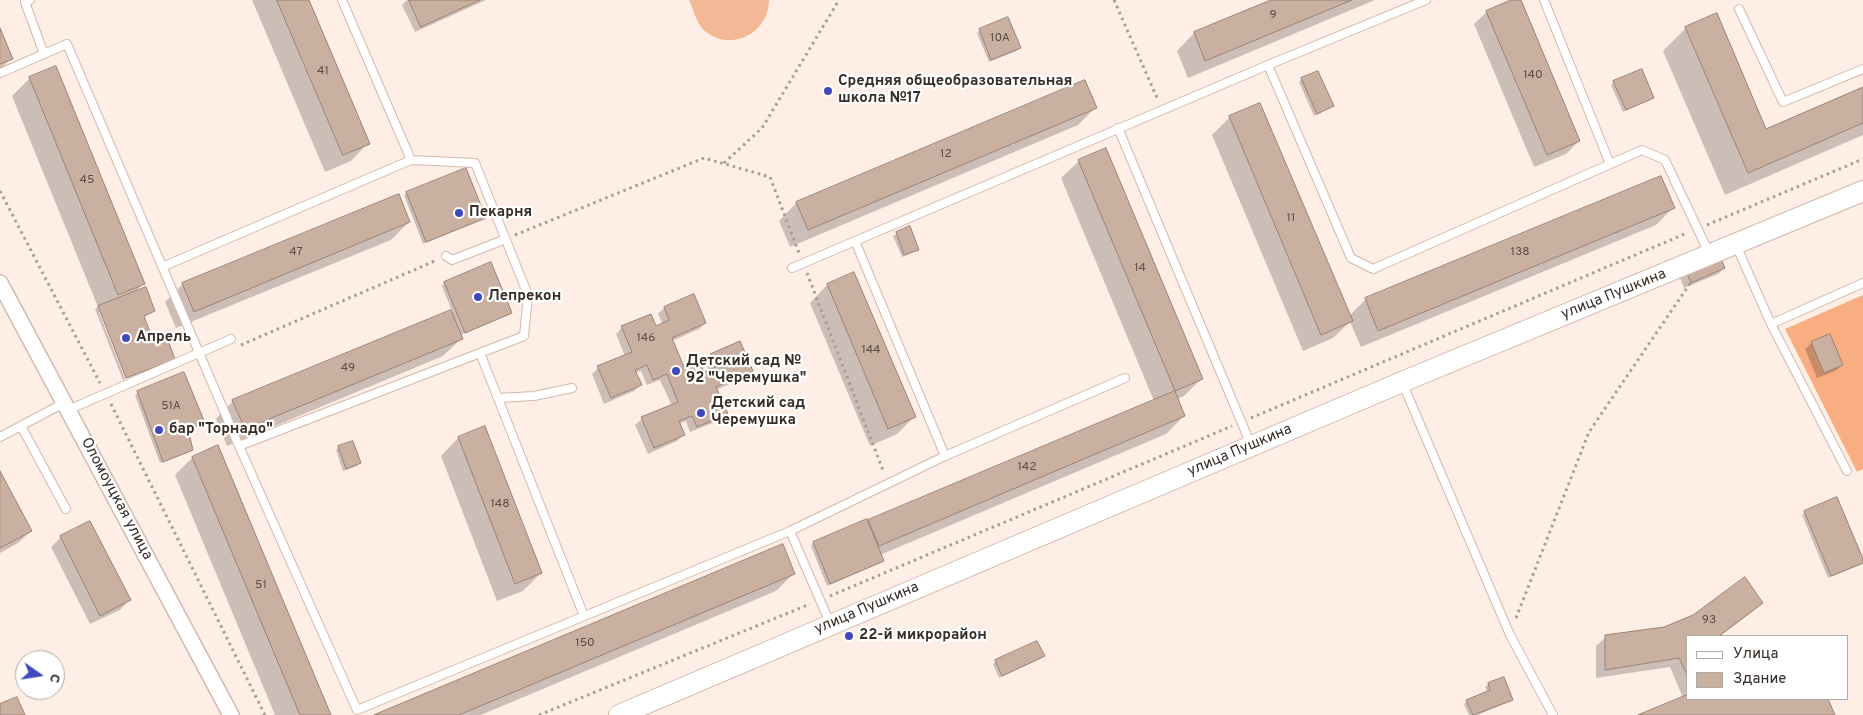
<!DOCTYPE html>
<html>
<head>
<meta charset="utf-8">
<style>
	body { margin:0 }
	#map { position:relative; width:1863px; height:715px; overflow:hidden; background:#ffeee5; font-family:Overpass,sans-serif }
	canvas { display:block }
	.legend { position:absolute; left:1686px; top:635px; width:162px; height:65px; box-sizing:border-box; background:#fff; border:1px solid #afaba9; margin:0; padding:6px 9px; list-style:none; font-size:15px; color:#372d27 }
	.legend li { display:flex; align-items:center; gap:10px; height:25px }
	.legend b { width:25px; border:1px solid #afaba9 }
	.north { position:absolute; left:15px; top:650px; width:50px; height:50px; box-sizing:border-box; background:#fff; border:1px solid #afaba9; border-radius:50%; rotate:103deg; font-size:14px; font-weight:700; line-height:20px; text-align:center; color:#372d27 }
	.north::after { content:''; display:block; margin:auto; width:18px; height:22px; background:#404abe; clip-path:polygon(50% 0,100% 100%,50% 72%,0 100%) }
</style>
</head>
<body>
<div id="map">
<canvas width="1863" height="715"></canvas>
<ul class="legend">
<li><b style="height:6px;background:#fff"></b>Улица</li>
<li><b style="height:14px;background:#c9b0a1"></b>Здание</li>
</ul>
<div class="north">С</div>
</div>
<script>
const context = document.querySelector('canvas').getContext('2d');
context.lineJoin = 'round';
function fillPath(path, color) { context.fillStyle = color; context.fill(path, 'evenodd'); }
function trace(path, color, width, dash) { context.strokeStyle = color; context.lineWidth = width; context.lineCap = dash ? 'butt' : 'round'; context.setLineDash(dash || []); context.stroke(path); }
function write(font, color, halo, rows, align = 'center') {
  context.font = font + ' Overpass,sans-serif'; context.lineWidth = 4.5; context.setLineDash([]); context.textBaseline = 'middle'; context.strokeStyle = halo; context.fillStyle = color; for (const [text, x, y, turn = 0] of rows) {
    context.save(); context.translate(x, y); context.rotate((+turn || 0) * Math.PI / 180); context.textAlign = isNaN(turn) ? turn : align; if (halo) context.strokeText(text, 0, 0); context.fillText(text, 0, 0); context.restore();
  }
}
const green = new Path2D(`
	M689,0H769C769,35 727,54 702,28C696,22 693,8 689,0Z`);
const forest = new Path2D(`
	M1863,295V469L1857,472L1785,329Z`);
const shadow = new Path2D(`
	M252,0H308L368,143L351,161L325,172Z
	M407,0H486L415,32L402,5Z
	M1275,0H1375L1188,78L1177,51L1194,33Z
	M1515,0H1520L1579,141L1566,154L1534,167L1474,24L1487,12Z
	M1686,28L1766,130L1863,88V135L1725,195L1663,51Z
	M980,30L1019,48L1016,51L989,62L977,33Z
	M0,31L11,58L0,70Z
	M30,78L143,284L135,292L154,311L143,317L154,345L174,358L171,361L127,378L101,312H99L125,379L123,380L95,309L98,307L12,96Z
	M1302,79L1333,106L1314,116L1299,82Z
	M1085,82L1095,108L1078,125L790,247L779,221L796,203Z
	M1614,82L1653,97L1623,112L1611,85Z
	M1260,105L1349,316L1366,299L1673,208L1656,225L1361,347L1350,322L1333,338L1303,351L1212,135L1230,117Z
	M1079,161L1201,379L1184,396L1177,399L1184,416L1166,434L880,555L883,561L880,563L827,586L811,546L813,543L866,521L867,523L1154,401L1061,178Z
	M407,193L484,218L481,220L423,244L404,195Z
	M409,222L391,240L176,328L165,302L183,284Z
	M910,228L918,250L902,257L893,236Z
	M490,264L511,312L508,315L460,335L461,339L443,356L227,446L216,419L233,401L452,311L442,286L444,283Z
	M1724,268L1718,274L1684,288L1680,278L1687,272Z
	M854,274L914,417L897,434L870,446L810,303L827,285Z
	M694,296L705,323L699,329L672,341L683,369L703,373L709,371L705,361L711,355L752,371L746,377L716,390L726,413L720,420L690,432L686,421L679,424L683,435L677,441L648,454L635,425L642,419L672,406L660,380L647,385L641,371L635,373L640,385L634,391L604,404L592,374L598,368L625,356L616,334L622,327L656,328L663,325L658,314L664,308Z
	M1812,343L1842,365L1835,371L1817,378L1805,349Z
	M138,392L203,422L187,430L192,449L189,452L160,463L135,395Z
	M458,438L541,573L523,591L497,601L441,456Z
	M339,447L359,463L357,466L343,471L336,450Z
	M192,458L330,715H275L175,475Z
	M0,473L31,531L18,543L0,553Z
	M1805,512L1863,562L1860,565L1828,578L1802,515Z
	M90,522L129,600L120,610L90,624L51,547L60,538Z
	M794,573L776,591L481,715H377Z
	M1762,603L1752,612L1720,636H1687V699H1827L1834,715H1641L1683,698L1670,667L1596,678V646L1606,637L1664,628Z
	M1037,642L1043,656L1040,659L999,678L993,664L996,661Z
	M1503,678L1512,700L1509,702L1477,715H1469L1464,704L1467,701L1488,693L1485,687L1488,684Z`);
const building = new Path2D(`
	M277,0H309L370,144L343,155Z
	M409,0H480L421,27Z
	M1271,0H1352L1205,61L1194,32Z
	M1511,0H1521L1580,141L1547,155L1486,11Z
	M1717,13L1766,129L1863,87V123L1748,173L1685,27Z
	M1008,17L1021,48L991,60L979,29Z
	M0,28L13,59L0,64Z
	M56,66L145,284L118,295L29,77Z
	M1642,69L1654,98L1626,110L1613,81Z
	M1318,71L1334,106L1317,114L1301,78Z
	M1085,80L1097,108L808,230L796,202Z
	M1260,103L1353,321L1321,335L1229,116Z
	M1106,148L1203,379L1175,391L1078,160Z
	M466,168L486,218L426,242L406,192Z
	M1661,176L1675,208L1378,331L1365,298Z
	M399,194L410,222L194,312L182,283Z
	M910,226L919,250L904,255L896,232Z
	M1720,256L1725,268L1691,283L1686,271Z
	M491,262L512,313L465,333L444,282Z
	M854,272L916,417L888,429L827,284Z
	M146,287L155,311L144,316L154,343L167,338L175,359L126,378L98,306Z
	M694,294L706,323L672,338L684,367L699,361L704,372L716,367L710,354L740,341L753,371L716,387L728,414L697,427L692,416L679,421L685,435L654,448L641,417L678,402L667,374L653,380L647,365L635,370L642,385L611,398L597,366L632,352L621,326L651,314L656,326L669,320L664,307Z
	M451,310L463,339L245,429L232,400Z
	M1830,334L1843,365L1824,373L1811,342Z
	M184,372L205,423L188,429L193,450L163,462L137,391Z
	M1175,391L1185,416L879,546L868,520Z
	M485,426L542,573L515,584L458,437Z
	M353,441L361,463L346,469L338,446Z
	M218,445L331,715H300L192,457Z
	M0,471L32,531L0,548Z
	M1837,497L1863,559V563L1831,576L1804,511Z
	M867,519L884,561L830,584L813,542Z
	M90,521L131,600L100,616L60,536Z
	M783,544L795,574L459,715H374Z
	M1745,577L1763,603L1719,636H1687V675L1679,658L1605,670V635L1664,627L1693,615Z
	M1037,641L1045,656L1002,676L995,660Z
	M1504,677L1513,700L1473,715L1466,700L1490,690L1488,683Z
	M1687,695V699H1828L1835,715H1638Z
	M17,697L25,715H0V704Z`);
const path = new Path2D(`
	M1114,0L1158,100
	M724,163L762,128L839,0
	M0,191L100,383
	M1707,225L1863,159
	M515,235L704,158L770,177L799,253
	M807,273L884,473
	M241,345L437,260
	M111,404L265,715
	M1251,418L1687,233
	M830,596L1232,426
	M1516,618L1589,432L1691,282
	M539,715L810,604`);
const service = new Path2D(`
	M30,0L25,2L44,54
	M1426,0L1268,65L1351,258L1373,269L1642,150L1665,160L1709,253
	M1544,0L1610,164
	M1739,9L1783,102L1863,69
	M0,73L67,44L239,446L357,710L790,531L945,456L1125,378
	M1118,128L1251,445
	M855,241L945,456
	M1736,245L1771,324L1847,471
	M446,256L452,260L506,239
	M162,267L411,160L342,0
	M792,268L1268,65
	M1771,324L1863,283
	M480,353L584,616
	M1402,382L1510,635L1553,715
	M498,398L534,396L572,388
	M68,410L231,339
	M21,426L66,509
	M0,437L64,403
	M239,446L524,336L528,295L475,163L411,160
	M790,531L830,623`);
const minor = new Path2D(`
	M0,283L231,715`);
const tertiary = new Path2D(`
	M619,715L1402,382L1863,191`);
const markers = [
	[828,91,5,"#404abe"],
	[459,213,5,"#404abe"],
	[478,297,5,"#404abe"],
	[126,338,5,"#404abe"],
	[676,371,5,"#404abe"],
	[701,413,5,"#404abe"],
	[159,430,5,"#404abe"],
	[849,636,5,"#404abe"]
];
const numberNames = [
	["9",1273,16],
	["10А",1000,39],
	["41",323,72],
	["140",1533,76],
	["12",946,155],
	["45",87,181],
	["11",1291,219],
	["47",296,253],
	["138",1520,253],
	["14",1140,269],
	["146",646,339],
	["144",871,351],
	["49",348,369],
	["51А",171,407],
	["142",1027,468],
	["148",500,505],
	["51",261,586],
	["93",1709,621],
	["150",585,644]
];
const poiNames = [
	["Средняя общеобразовательная",838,82],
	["школа №17",838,99],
	["Пекарня",469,213],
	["Лепрекон",488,297],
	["Апрель",136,338],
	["Детский сад №",686,362],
	["92 \"Черемушка\"",686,379],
	["Детский сад",711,404],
	["Черемушка",711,421],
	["бар \"Торнадо\"",169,430],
	["22-й микрорайон",859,636]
];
const streetNames = [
	["улица Пушкина",1614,295,-22],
	["улица Пушкина",1240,451,-23],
	["Оломоуцкая улица",116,499,62],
	["улица Пушкина",867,609,-23]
];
fillPath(green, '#f3b997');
fillPath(forest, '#f9ae81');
fillPath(shadow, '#0003');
fillPath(building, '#c9b0a1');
trace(building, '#9a8275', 1);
trace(service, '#d2b9aa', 10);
trace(minor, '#d2b9aa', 18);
trace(tertiary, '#d2b9aa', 22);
trace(path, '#aa9c94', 3, [2.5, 4]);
trace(service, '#fff', 8);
trace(minor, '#fff', 15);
trace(tertiary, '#fff', 20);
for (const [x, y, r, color] of markers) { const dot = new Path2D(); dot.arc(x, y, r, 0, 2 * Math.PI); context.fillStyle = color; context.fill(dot); trace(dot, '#fff', 2); }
write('12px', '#5c4e46', null, numberNames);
write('bold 15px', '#372d27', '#fff', poiNames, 'left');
write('15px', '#372d27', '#fff', streetNames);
</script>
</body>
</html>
